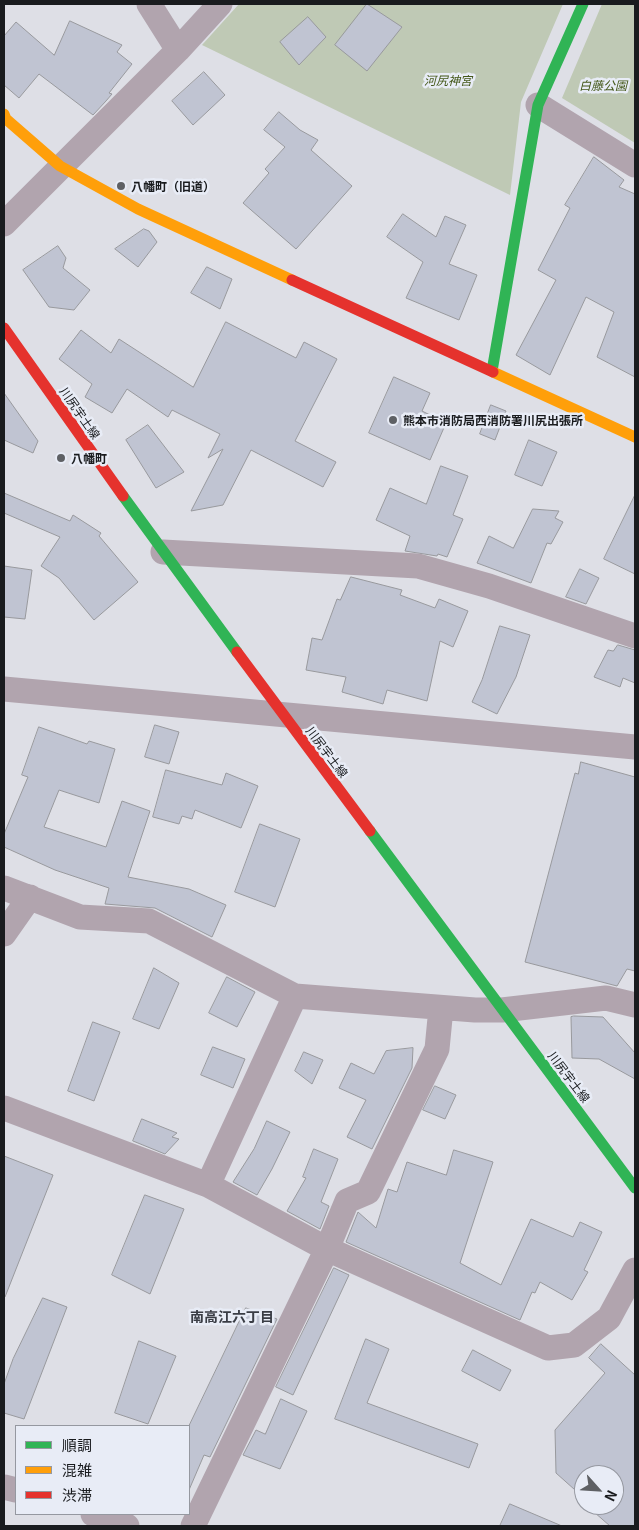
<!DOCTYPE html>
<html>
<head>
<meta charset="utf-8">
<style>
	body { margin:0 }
	#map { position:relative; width:639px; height:1530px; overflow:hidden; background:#dedfe6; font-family:Georgia,"Noto Sans JP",serif }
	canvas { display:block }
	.frame { position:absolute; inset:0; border:5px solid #191b1e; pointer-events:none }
	.legend { position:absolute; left:15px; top:1425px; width:175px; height:90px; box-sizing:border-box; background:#e8ecf6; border:1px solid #9598a0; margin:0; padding:6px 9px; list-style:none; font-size:15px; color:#191b1e }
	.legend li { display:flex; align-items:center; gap:10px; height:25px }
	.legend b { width:25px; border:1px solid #9598a0 }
	.north { position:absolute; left:574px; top:1465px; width:50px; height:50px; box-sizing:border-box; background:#e8ecf6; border:1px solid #9598a0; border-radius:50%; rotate:116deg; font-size:14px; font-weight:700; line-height:20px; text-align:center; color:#191b1e }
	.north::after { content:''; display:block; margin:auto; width:18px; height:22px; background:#5e6064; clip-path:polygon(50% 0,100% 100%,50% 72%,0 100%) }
</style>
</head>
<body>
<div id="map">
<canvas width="639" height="1530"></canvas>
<div class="frame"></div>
<ul class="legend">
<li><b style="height:6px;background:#30b455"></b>順調</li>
<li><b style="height:6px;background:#ff9f0a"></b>混雑</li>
<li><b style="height:6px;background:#e5322d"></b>渋滞</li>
</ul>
<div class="north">N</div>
</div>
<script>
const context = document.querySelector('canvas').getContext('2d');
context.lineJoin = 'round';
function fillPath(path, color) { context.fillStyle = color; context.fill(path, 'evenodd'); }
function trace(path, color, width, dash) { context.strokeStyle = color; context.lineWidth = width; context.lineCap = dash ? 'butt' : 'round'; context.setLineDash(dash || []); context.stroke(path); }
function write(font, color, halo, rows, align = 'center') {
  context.font = font + ' Georgia,"Noto Sans JP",serif'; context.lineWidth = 5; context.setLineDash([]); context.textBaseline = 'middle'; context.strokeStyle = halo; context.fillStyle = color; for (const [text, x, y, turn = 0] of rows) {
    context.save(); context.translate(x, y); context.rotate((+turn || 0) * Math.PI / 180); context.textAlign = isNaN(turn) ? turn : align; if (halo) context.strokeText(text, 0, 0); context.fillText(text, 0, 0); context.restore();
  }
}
const green = new Path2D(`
	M239,4H563L521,102L510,195L202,45Z
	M602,4H635V143L562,98Z`);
const building = new Path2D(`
	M367,4L402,27L367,71L335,45Z
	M308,17L326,37L299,65L280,42Z
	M70,21L122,45L117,52L132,64L109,93L112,94L106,101L93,115L39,74L19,98L4,85V36L16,22L54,55Z
	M204,72L225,95L193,125L172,101Z
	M279,112L300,130L318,140L311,150L352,186L296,249L243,203L269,173L265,169L285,147L264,130Z
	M594,157L624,180L619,187L635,194V377L597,357L614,312L586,297L550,375L516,355L556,280L538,270L570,208L565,205Z
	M403,214L436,237L445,216L466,225L449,264L477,275L459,320L406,298L423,262L387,237Z
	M144,229L149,231L157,242L138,267L115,249Z
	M58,246L66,258L63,268L90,290L74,310L49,307L23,270Z
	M207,267L232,279L220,309L191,293Z
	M226,322L296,358L304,342L337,359L295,441L336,462L323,487L251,450L223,505L191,511L223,449L208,458L220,434L172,410L168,417L127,389L112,413L85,397L92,384L59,359L81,330L111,353L119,339L193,387Z
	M394,377L430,393L422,411L446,423L430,460L369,433Z
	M4,393L38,441L33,453L4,440Z
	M491,405L506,411L495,440L480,434Z
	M148,425L184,472L156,488L126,440Z
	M529,440L557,452L542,486L515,475Z
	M441,466L468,476L453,515L463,519L447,557L438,554L437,556L405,551L410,536L376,520L390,488L426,504Z
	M4,493L70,521L73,515L101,533L99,536L138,582L94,620L59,578L41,566L60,537L4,513Z
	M635,495V574L604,559Z
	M533,509L559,511L555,518L563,522L551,544L547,543L531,583L477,563L489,536L513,548Z
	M4,566L32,570L25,619L4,617Z
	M580,569L599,578L586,604L566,597Z
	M351,577L402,590L400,595L435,608L439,599L468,611L453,647L440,641L427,701L387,690L383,704L342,692L346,677L306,670L312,638L322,640L337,599L340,600Z
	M500,626L530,635L516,677L497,714L472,702L482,680Z
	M618,645L635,650V683L623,678L620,687L594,677L608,650L613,651Z
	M155,725L179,732L169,764L145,757Z
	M39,727L87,744L89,741L115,749L99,803L59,790L44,827L106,847L122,801L150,811L128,877L189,889L226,905L212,937L155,908L105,904L109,888L55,870L4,847V834L28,777L22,775Z
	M581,762L635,777V971L627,969L617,986L525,962L575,773L578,774Z
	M166,770L222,785L226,773L258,786L241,828L195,810L192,819L182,816L179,824L153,817Z
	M260,824L300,839L275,907L235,892Z
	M154,968L179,983L159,1029L133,1019Z
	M227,977L255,992L237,1027L209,1013Z
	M574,1016L603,1017L635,1053V1079L599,1059L572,1058L571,1017Z
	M93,1022L120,1032L94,1101L68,1091Z
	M213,1047L245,1059L233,1088L201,1075Z
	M413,1048L412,1068L372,1149L347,1137L366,1100L339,1088L351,1063L374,1074L386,1051Z
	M304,1052L323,1060L312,1084L295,1071Z
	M435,1086L456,1095L445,1119L423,1110Z
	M142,1119L177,1133L172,1137L179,1139L165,1154L133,1141Z
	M267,1121L290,1132L272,1169L257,1195L233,1182L254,1149Z
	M314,1149L338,1159L321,1202L329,1206L320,1229L287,1211L306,1178L303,1177Z
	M454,1150L493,1162L460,1263L501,1285L531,1219L573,1237L580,1222L602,1232L584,1270L588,1272L572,1300L540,1282L535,1293L532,1292L520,1320L346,1242L358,1212L376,1228L388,1189L397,1192L407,1162L446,1175Z
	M4,1156L53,1175L5,1297H4Z
	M145,1195L184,1209L150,1294L112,1275Z
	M334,1268L349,1275L293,1395L276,1387Z
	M43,1298L67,1307L24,1419L4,1413V1384L13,1359Z
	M246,1308L277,1319L210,1457L204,1455L189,1490V1426Z
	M366,1339L389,1349L367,1403L478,1444L469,1468L335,1419Z
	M139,1341L176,1356L148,1424L115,1413Z
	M601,1344L635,1375V1526H610L586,1505H614V1475H584V1498L556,1473L555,1430L605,1373L589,1358Z
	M473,1350L511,1370L500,1391L462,1371Z
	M281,1399L307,1411L280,1469L243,1455L256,1430L265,1434Z
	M510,1504L562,1526H500Z`);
const street = new Path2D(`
	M149,4L178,50
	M538,105L635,165
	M4,224L178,50L220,4
	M163,552L418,566L489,586L635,636
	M4,689L635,747
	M4,888L80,917L149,921L295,996L475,1010H502L606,998L635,1005
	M4,934L30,897
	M4,1108L208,1185L327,1249L548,1348L574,1345L609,1318L635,1270
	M208,1185L295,996
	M4,1487L16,1490
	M93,1514L127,1526
	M193,1526L327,1249L347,1201L368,1192L437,1049L441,1008`);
const fast = new Path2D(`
	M492,371L538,105L583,4
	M123,496L237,652
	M370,831L635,1188`);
const slow = new Path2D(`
	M4,114L6,119L60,166L138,209L292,280
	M493,372L635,437`);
const jam = new Path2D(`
	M292,280L493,372
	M4,328L123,496
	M237,652L370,831`);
const markers = [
	[121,186,5,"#5e6064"],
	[393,420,5,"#5e6064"],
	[61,458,5,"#5e6064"]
];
const parkNames = [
	["河尻神宮",448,80],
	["白藤公園",603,85]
];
const poiNames = [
	["八幡町（旧道）",131,186],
	["熊本市消防局西消防署川尻出張所",403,420],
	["八幡町",71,458]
];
const streetNames = [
	["川尻宇土線",80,413,55],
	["川尻宇土線",327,752,53],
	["川尻宇土線",569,1077,53]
];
const neighbourhoodNames = [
	["南高江六丁目",232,1317]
];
fillPath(green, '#bfc9b5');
fillPath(building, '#c0c4d2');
trace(building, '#98999d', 1);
trace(street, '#b1a4ae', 25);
trace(fast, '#30b455', 11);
trace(slow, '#ff9f0a', 11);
trace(jam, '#e5322d', 11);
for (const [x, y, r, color] of markers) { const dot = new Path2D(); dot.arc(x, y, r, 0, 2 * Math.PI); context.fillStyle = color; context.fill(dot); trace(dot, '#e8ecf6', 2); }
write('italic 12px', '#445819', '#e8ecf6', parkNames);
write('bold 12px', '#191b1e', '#e8ecf6', poiNames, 'left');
write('12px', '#191b1e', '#e8ecf6', streetNames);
write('bold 14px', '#3a3d45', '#e8ecf6', neighbourhoodNames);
</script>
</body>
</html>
